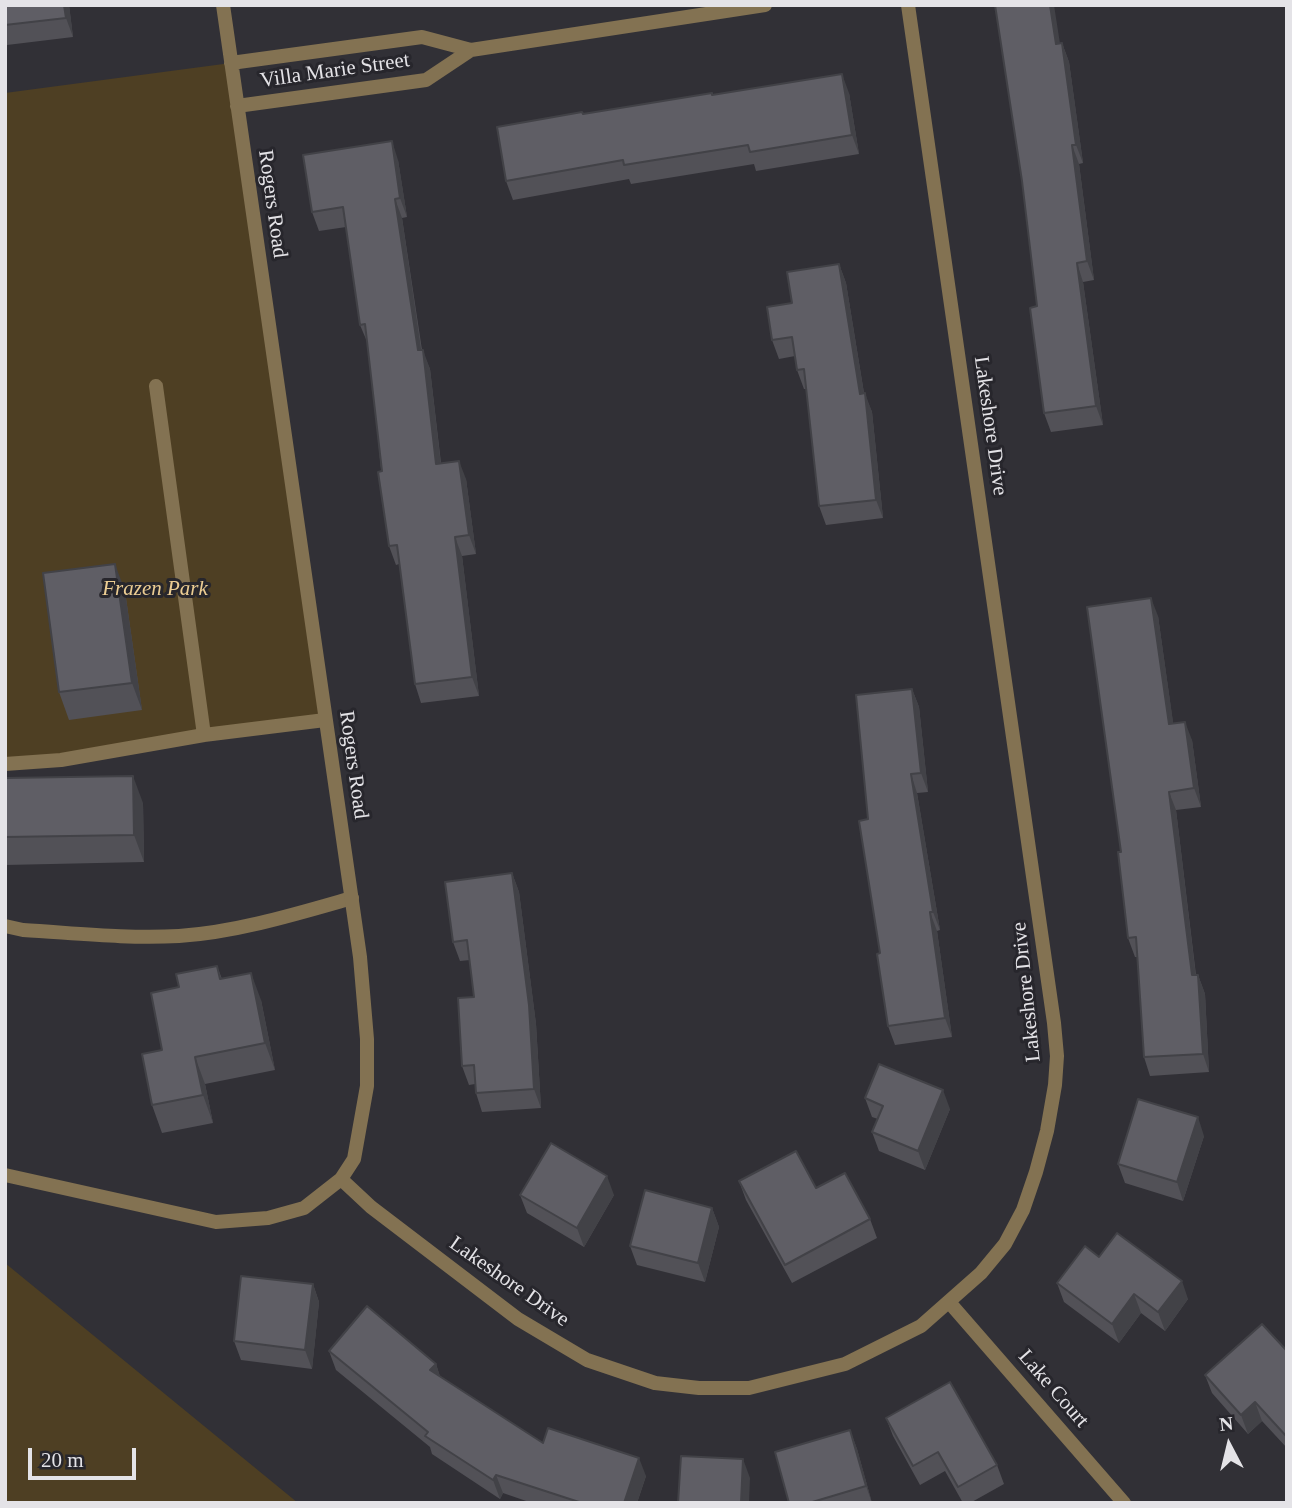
<!DOCTYPE html>
<html>
<head>
<meta charset="utf-8">
<style>
	body { margin:0 }
	#map { position:relative; width:1292px; height:1508px; overflow:hidden; background:#313036; font-family:Georgia,serif }
	canvas { display:block }
	.frame { position:absolute; inset:0; border:7px solid #e4e3e7; pointer-events:none }
	.north { position:absolute; left:1194px; top:1410px; width:70px; height:70px; -webkit-text-stroke:5px #27262c; paint-order:stroke; rotate:353deg; font-size:19px; font-weight:700; line-height:28px; text-align:center; color:#e4e3e7 }
	.north::after { content:''; display:block; margin:auto; width:24px; height:32px; background:#e4e3e7; clip-path:polygon(50% 0,100% 100%,50% 72%,0 100%) }
	.scale { position:absolute; left:28px; top:1448px; width:108px; height:32px; box-sizing:border-box; border:4px solid #e4e3e7; border-top:0; padding-left:9px; font-size:21px; line-height:24px; white-space:nowrap; color:#e4e3e7; -webkit-text-stroke:5px #27262c; paint-order:stroke }
</style>
</head>
<body>
<div id="map">
<canvas width="1292" height="1508"></canvas>
<div class="frame"></div>
<div class="north">N</div>
<div class="scale">20 m</div>
</div>
<script>
const context = document.querySelector('canvas').getContext('2d');
context.lineJoin = 'round';
function fillPath(path, color) { context.fillStyle = color; context.fill(path, 'evenodd'); }
function trace(path, color, width, dash) { context.strokeStyle = color; context.lineWidth = width; context.lineCap = dash ? 'butt' : 'round'; context.setLineDash(dash || []); context.stroke(path); }
function write(font, color, halo, rows, align = 'center') {
  context.font = font + ' Georgia,serif'; context.lineWidth = 6; context.setLineDash([]); context.textBaseline = 'middle'; context.strokeStyle = halo; context.fillStyle = color; for (const [text, x, y, turn = 0] of rows) {
    context.save(); context.translate(x, y); context.rotate((+turn || 0) * Math.PI / 180); context.textAlign = isNaN(turn) ? turn : align; if (halo) context.strokeText(text, 0, 0); context.fillText(text, 0, 0); context.restore();
  }
}
const green = new Path2D(`
	M231,63L325,720L5,764V93Z
	M5,1263L298,1503H8L5,1500Z`);
const service = new Path2D(`
	M156,386L204,735
	M5,764L61,760L204,735L325,720
	M5,926L23,930C75,933 127,939 179,936C237,932 296,914 352,898`);
const minor = new Path2D(`
	M231,63L422,37L471,50L765,5
	M237,106L426,80L471,50
	M5,1175L216,1222L268,1218L304,1208L341,1179L354,1159L367,1086V1039L360,957L223,5
	M341,1179L371,1207L518,1319L587,1360L655,1383L699,1388H749L845,1364L921,1326L981,1273L1005,1244L1023,1210L1036,1172L1047,1131L1055,1085L1057,1056L1054,1023L908,5
	M949,1302L1124,1503`);
const wall = new Path2D(`
	M5,5H69L73,37L7,45L5,39Z
	M1060,43H1062L1069,62L1083,163L1079,164L1094,280L1083,282L1103,425L1051,432L1044,413L1037,306L1022,181Z
	M849,93L859,154L756,171L754,164L631,184L629,179L513,200L506,181L583,114L713,95Z
	M398,160L407,217L402,218L422,350L430,369L441,463L466,479L476,554L462,556L479,696L421,703L415,684L399,564L396,565L389,546L368,344L360,325L346,227L319,231L312,212Z
	M839,264L846,283L864,393L872,412L883,518L826,525L819,506L806,389H804L797,370L795,356L779,359L772,340L792,303Z
	M125,591L142,710L69,720L59,692Z
	M1158,616L1173,723L1192,740L1201,807L1176,810L1196,975H1198L1205,994L1209,1072L1150,1076L1144,1057L1137,957H1135L1128,938L1121,852Z
	M912,689L919,707L928,792L917,793L940,930L937,931L952,1037L895,1045L888,1026L880,953L868,819Z
	M5,778L143,803L144,862L5,865Z
	M512,873L519,892L536,1024L541,1108L482,1112L476,1093L475,1084L469,1085L462,1066L474,997L470,960L460,961L453,942Z
	M217,966L222,979L261,1000L275,1070L205,1084L213,1123L162,1133L152,1105L162,1050L179,987Z
	M865,1098L950,1109L925,1170L879,1151L872,1132L878,1119L872,1117Z
	M1204,1136L1183,1201L1125,1183L1118,1164Z
	M739,1181L816,1188L870,1219L877,1238L792,1283L746,1200Z
	M520,1195H614L584,1247L527,1213Z
	M712,1208L719,1227L705,1282L637,1265L630,1246Z
	M1099,1257L1188,1299L1165,1331L1141,1313L1119,1343L1064,1302L1057,1283Z
	M313,1284L319,1302L312,1369L241,1360L234,1341Z
	M329,1351L436,1364L440,1377L543,1443L646,1476L637,1503H532L503,1493L500,1499L432,1454L430,1447L336,1370Z
	M1287,1351V1448L1262,1421L1248,1434L1212,1393L1205,1375Z
	M886,1418L997,1465L1004,1484L970,1503H963L945,1471L920,1485L893,1436Z
	M850,1430L857,1449L872,1503H789Z`);
const shadedWall = new Path2D(`
	M64,5H69L73,37L66,18Z
	M1050,5H1054L1063,63L1056,44Z
	M1062,43L1069,62L1083,163L1076,145Z
	M842,74L849,93L859,154L852,135Z
	M392,141L398,160L407,217L400,198Z
	M1072,145L1079,164L1094,280L1087,261Z
	M395,199L402,218L424,369L418,350Z
	M1077,263L1083,282L1103,425L1096,406Z
	M839,264L846,283L867,412L860,394Z
	M423,350L430,369L443,483L436,464Z
	M865,393L872,412L883,518L876,500Z
	M459,461L466,479L476,554L469,535Z
	M455,537L462,556L479,696L472,677Z
	M115,564L125,591L142,710L132,683Z
	M1151,598L1158,616L1176,743L1169,724Z
	M912,689L919,707L928,792L921,773Z
	M1185,722L1192,740L1201,807L1194,788Z
	M911,774L917,793L940,930L933,912Z
	M133,776L143,803L144,862L134,835Z
	M1169,792L1176,810L1198,994L1192,975Z
	M512,873L519,892L536,1024L541,1108L534,1089Z
	M930,912L937,931L952,1037L945,1018Z
	M251,973L261,1000L275,1070L265,1043Z
	M1198,975L1205,994L1209,1072L1203,1054Z
	M195,1057L205,1084L213,1123L203,1095Z
	M943,1090L950,1109L925,1170L918,1151Z
	M1198,1117L1204,1136L1183,1201L1177,1182Z
	M607,1176L614,1195L584,1247L577,1228Z
	M712,1208L719,1227L705,1282L698,1263Z
	M1182,1281L1188,1299L1165,1331L1158,1312Z
	M313,1284L319,1302L312,1369L305,1350Z
	M1134,1294L1141,1313L1119,1343L1112,1324Z
	M436,1364L442,1382L430,1370Z
	M1255,1402L1262,1421L1248,1434L1241,1415Z
	M850,1430L857,1449L872,1503L866,1486Z
	M639,1458L646,1476L637,1503H624Z
	M743,1459L750,1478L749,1503H741Z
	M496,1475L503,1493L500,1499L493,1480Z`);
const building = new Path2D(`
	M5,5H64L66,18L5,25Z
	M995,5H1050L1056,44L1062,43L1076,145H1072L1087,261L1077,263L1096,406L1044,413L1030,308L1037,306L1022,181Z
	M842,74L852,135L750,152L748,145L624,165L623,160L506,181L497,127L582,112L583,114L712,93V95Z
	M392,141L400,198L395,199L418,350H423L436,464L459,461L469,535L455,537L472,677L415,684L397,545L389,546L378,472L382,471L365,324L360,325L343,207L312,212L303,155Z
	M839,264L860,394L865,393L876,500L819,506L804,369L797,370L792,337L772,340L767,307L792,303L787,272Z
	M115,564L132,683L59,692L43,573Z
	M1151,598L1169,724L1185,722L1194,788L1169,792L1192,975H1198L1203,1054L1144,1057L1136,937L1128,938L1118,852H1121L1087,607Z
	M912,689L921,773L911,774L933,912H930L945,1018L888,1026L877,954L880,953L859,821L868,819L856,695Z
	M133,776L134,835L5,837V778Z
	M512,873L529,1005L534,1089L476,1093L474,1065L462,1066L458,998L474,997L467,940L453,942L445,882Z
	M217,966L220,979L251,973L265,1043L195,1057L203,1095L152,1105L142,1054L162,1050L151,993L179,987L176,974Z
	M879,1064L943,1090L918,1151L872,1132L883,1106L865,1098Z
	M1138,1099L1198,1117L1177,1182L1118,1164Z
	M551,1143L607,1176L577,1228L520,1195Z
	M796,1151L816,1188L845,1173L870,1219L785,1265L739,1181Z
	M645,1190L712,1208L698,1263L630,1246Z
	M1117,1233L1182,1281L1158,1312L1134,1294L1112,1324L1057,1283L1085,1246L1099,1257Z
	M241,1276L313,1284L305,1350L234,1341Z
	M367,1306L436,1364L430,1370L543,1443L548,1428L639,1458L624,1503H582L496,1475L493,1480L425,1436L428,1432L329,1351Z
	M1262,1324L1287,1351V1437L1255,1402L1241,1415L1205,1375Z
	M950,1382L997,1465L958,1487L938,1452L913,1466L886,1418Z
	M850,1430L866,1486L809,1503H789L775,1452Z
	M681,1456L743,1459L741,1503H678Z`);
const streetNames = [
	["Villa Marie Street",335,71,-8],
	["Rogers Road",272,204,82],
	["Lakeshore Drive",990,426,82],
	["Rogers Road",353,765,82],
	["Lakeshore Drive",1027,992,-96],
	["Lakeshore Drive",509,1282,35],
	["Lake Court",1053,1389,49]
];
const parkNames = [
	["Frazen Park",155,589]
];
fillPath(green, '#4e3f23');
trace(service, '#837252', 14);
trace(minor, '#837252', 14);
fillPath(wall, '#525157');
fillPath(shadedWall, '#424247');
fillPath(building, '#5f5e65');
trace(building, '#424247', 2);
write('21px', '#e4e3e7', '#27262c', streetNames);
write('italic 21px', '#eccd93', '#27262c', parkNames);
</script>
</body>
</html>
